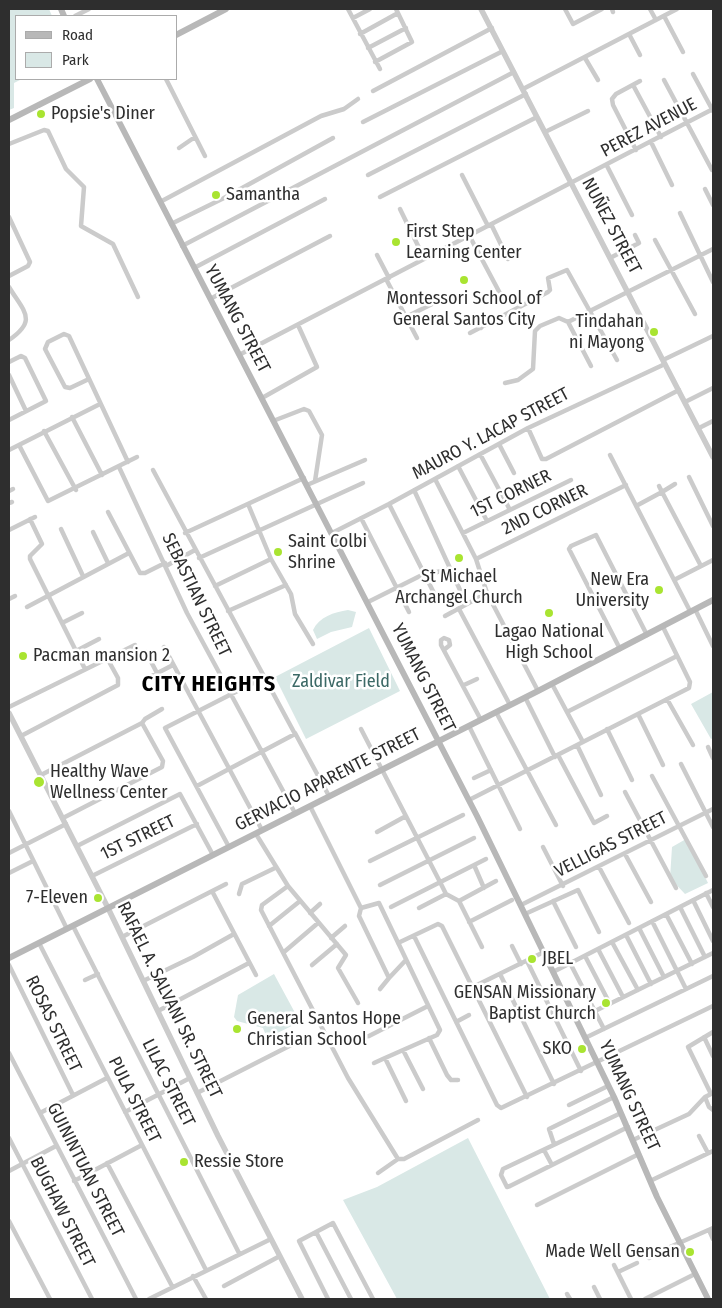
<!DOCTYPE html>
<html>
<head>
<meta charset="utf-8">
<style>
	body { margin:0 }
	#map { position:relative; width:722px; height:1308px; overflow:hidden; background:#fff; font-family:"Fira Sans Condensed",sans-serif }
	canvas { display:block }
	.frame { position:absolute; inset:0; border:10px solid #2e2e2e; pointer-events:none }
	.legend { position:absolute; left:15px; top:15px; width:162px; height:65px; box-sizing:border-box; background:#fff; border:1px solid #ababab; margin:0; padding:6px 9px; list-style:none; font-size:15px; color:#2e2e2e }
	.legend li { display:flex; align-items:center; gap:10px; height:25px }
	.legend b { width:25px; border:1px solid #ababab }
</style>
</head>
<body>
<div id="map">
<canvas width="722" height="1308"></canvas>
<div class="frame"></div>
<ul class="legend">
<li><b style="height:6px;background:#b8b8b8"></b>Road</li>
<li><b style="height:14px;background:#d9e8e6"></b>Park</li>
</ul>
</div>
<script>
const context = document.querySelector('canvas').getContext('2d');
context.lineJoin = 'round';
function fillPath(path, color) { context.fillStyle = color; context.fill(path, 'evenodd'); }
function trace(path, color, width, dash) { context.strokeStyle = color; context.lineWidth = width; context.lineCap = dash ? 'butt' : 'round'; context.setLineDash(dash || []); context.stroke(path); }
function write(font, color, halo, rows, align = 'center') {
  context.font = font + ' "Fira Sans Condensed",sans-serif'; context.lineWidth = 5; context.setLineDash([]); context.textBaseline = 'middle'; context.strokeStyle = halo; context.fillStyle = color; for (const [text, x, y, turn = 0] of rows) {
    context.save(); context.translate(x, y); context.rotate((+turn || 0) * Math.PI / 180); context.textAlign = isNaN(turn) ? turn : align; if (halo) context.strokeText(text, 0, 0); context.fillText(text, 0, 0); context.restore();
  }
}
const green = new Path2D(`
	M9,9H49L52,16H16V79H22L14,83V108L9,110Z
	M348,610L356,612L352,627L331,632L317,639L313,630C319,617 334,612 348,610Z
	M369,628L400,691L306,739L275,677Z
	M713,692V738L711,739L691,704Z
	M686,839L708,883L685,894L670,878L672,847Z
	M274,974L300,1022L267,1038L263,1028L237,1021L234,1017L238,995Z
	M468,1138L550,1299H397L343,1200L377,1187Z`);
const minor = new Path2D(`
	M348,9L380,69
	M565,9L573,24L602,9
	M612,9L613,12
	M650,9L656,20
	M75,16L89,9
	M664,16L683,52
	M353,18L370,9
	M360,34L398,13
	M629,34L640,55
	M368,48L406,28
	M585,58L598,80
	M375,62L412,42L396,9
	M693,74L713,111
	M166,79L205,156
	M664,80L712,170
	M633,85L661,137
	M523,89L677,9
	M373,91L492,28
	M363,122L503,51
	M545,132L588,111
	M651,142L672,185
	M9,144L44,130L48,131L66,169L84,187L81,226L113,244L138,297
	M179,148L195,137
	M636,150L613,105L612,99L616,94L640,81
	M607,166L632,215
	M368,175L526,94
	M462,175L488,226
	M705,189L713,205
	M380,197L537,117
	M160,202L321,116L344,109L358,99
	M400,209L424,258
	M680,213L713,282
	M9,217L30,262L28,266L9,276
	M171,224L224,198L333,138
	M491,224L508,259
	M469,235L503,299
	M655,240L695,314
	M182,246L514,72
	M377,255L389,278
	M610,258L639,243L635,235
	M194,268L325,199
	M386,279L417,338
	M9,287C24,312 38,320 9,340
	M210,299L330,236
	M474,315L481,328
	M406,317L436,302
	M568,322L713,249
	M470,333L548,292L550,290L548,278L567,270L617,360
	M239,355C397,274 555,192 713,109
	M663,360L713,336
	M9,362L21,356L25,358L46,401L9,420
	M9,375L26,411
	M89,379L70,388L65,387L45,349L48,342L64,334L69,336L128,462
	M505,383L518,380L533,369L535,331L540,326L559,318L568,322L591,366
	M262,398L317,367L298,325
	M685,402L713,388
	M72,417L102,475
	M273,421L304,409L309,411L322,435L315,481
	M528,428L542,459H546L679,390
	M699,428L713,421
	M44,431L76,490
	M499,444L514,473
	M19,445L48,501L137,457
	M9,450L100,404
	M480,454L510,510
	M610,455L690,611
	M458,466L487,521
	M119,467L187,613L295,813
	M153,470L295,734L197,786
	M689,477L713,526
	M435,479L476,559L487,593L538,691
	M675,484L662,492L701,566
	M307,485L365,460
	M414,490L460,590
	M9,491L13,489
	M9,503L12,502
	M248,504L271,559L291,594L295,614L313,644
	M389,504L438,601
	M636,506L662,492L659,486
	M108,512L140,573H145L165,563
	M361,518L409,612
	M30,519L42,544L30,556V559L85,669
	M61,529L83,576
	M9,530L35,517
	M93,532L108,563
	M185,533L304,478
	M332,533L389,504L528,428L665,364
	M463,533L571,480
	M199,558L363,483
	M476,559L626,485
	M166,566L195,550
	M674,580L713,560
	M215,586L271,559
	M9,599L15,596
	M368,602L420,576L450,569
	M27,607L129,553
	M459,609L510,705
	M695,609L713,646
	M228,611L286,585
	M445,616L487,593
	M62,623L82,613
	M164,647L262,830
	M445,649L450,645L449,640L444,638L441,640V645L481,720
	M620,649L569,549L571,546L596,535L647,635
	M76,651L99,639
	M146,652L157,673
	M146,679L173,665
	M552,684L583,742
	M464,685L477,679
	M525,697L555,757
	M667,699L693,745
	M9,707L135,645
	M496,712L556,825
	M567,712L677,656
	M638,714L663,765
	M469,726L520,829
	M361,729L440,882L446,894L459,901L482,947
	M607,729L632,780
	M295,733L329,796
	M21,736L118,685V678L107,658
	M577,745L601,795
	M708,747L713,758
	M558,755L594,823L607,816
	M681,764L713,827
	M41,775L142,723L145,719L162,709
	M652,776L706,876
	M474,778L491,770
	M625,792L676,888
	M469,800L689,688L690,682L663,627
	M310,806L361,908L359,916L389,978L380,989
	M9,811L67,929
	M63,818L162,767L163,761L142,723
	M377,832L406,816
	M256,834L288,886L346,955L338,968L358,1003
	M77,846L180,794L213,855
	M229,847L165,728L265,677
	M543,847L563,886
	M9,853L66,824
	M625,854L651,902
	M370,861L463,815
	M474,865L484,888
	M599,867L629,923
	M9,873L33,861
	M92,876L197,824
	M380,885L474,838
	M288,886L262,905L261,910L348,1078L398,1159L378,1173
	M212,891L256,975
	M706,893L713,907
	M239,894L242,884L275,868
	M693,900L713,941
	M459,901L496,881
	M553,901L576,947
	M521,905L713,809
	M391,907L486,859
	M680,907L705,957
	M361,908L379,903L440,1030L437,1035L385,1058L406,1101
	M419,908L446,894
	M310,913L320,904
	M525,914L578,890L599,932
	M666,914L692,964
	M652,921L686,989
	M469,922L512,900
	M73,926L239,1253
	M269,926L300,901
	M639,928L664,977
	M626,935L651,984
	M414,936L497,1105L501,1108L713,1006
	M122,937L226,884
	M331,938L345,926
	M612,942L638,990
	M39,943L206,1270
	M398,943L438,924L442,926L527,1097
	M512,946L521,964
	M598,949L623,997
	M284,952L318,923
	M585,956L610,1004
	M527,961L581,1071
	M570,963L604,1029
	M9,965L73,1095
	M312,965L337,944
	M553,972L713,890
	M500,974L554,1084
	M389,978L405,961
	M85,980L98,974
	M143,981L193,957L234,934
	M473,987L544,952
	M158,1011L249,963
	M595,1011L713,953
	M456,1022L469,1015
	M704,1037L713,1056
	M354,1038L369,1036L428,1006
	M429,1038L447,1075L451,1080H458
	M585,1038L713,976
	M403,1050L423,1089
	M9,1053L136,1299
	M374,1063L385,1058
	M197,1093L307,1037
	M711,1094L688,1047L713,1032
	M705,1097L709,1107L713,1110
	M569,1105L608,1086
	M125,1112L190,1078
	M40,1113L107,1078
	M621,1113L503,1169L501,1175L507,1187L510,1186L628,1127
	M699,1136L708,1153
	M9,1138L92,1299
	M633,1140L689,1114L705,1097L713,1093
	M554,1144L549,1129L614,1097
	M544,1150L552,1165
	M398,1159H404L478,1120
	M107,1163L172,1286
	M9,1171L56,1146
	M74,1181L142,1145
	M650,1181L713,1151
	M537,1205L639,1154
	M9,1221L50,1299
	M709,1230L713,1239
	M316,1232L351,1299
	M649,1258L670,1247L713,1228
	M614,1265L631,1299
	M618,1272L637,1263
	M193,1276L206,1299
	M224,1286L280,1256
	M594,1287L600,1299
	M567,1294L570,1299
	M149,1299L271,1239
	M328,1299L299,1241L333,1223L373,1299
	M645,1299L695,1274`);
const tertiary = new Path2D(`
	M481,9L713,457
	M9,713L108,908L218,1136L302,1299`);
const secondary = new Path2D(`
	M61,9L64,16
	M176,35L226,9
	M97,79L477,816L614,1097L657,1197L708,1299
	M9,120L90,79
	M9,958L538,691L713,600`);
const markers = [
	[41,114,5,"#a9e431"],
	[216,195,5,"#a9e431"],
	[396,242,5,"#a9e431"],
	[464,280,5,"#a9e431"],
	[654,332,5,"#a9e431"],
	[278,552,5,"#a9e431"],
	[459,558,5,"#a9e431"],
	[659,590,5,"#a9e431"],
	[549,613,5,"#a9e431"],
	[23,656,5,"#a9e431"],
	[39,782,6,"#a9e431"],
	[98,898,5,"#a9e431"],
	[532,959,5,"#a9e431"],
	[606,1003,5,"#a9e431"],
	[237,1029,5,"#a9e431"],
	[582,1049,5,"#a9e431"],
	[184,1162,5,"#a9e431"],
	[690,1252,5,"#a9e431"]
];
const poiNames = [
	["Popsie's Diner",51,114],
	["Samantha",226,195],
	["First Step",406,232],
	["Learning Center",406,253],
	["Montessori School of",464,299,"center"],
	["General Santos City",464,320,"center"],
	["Tindahan",644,322,"right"],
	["ni Mayong",644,343,"right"],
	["Saint Colbi",288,542],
	["Shrine",288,563],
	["St Michael",459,577,"center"],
	["Archangel Church",459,598,"center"],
	["New Era",649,580,"right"],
	["University",649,601,"right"],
	["Lagao National",549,632,"center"],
	["High School",549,653,"center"],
	["Pacman mansion 2",33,656],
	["Healthy Wave",50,772],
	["Wellness Center",50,793],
	["7-Eleven",88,898,"right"],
	["JBEL",542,959],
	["GENSAN Missionary",596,993,"right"],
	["Baptist Church",596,1014,"right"],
	["General Santos Hope",247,1019],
	["Christian School",247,1040],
	["SKO",572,1049,"right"],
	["Ressie Store",194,1162],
	["Made Well Gensan",680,1252,"right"]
];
const streetNames = [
	["PEREZ AVENUE",649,128,-28],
	["NUÑEZ STREET",611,226,62],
	["YUMANG STREET",237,319,62],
	["MAURO Y. LACAP STREET",491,434,-28],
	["1ST CORNER",511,494,-26],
	["2ND CORNER",545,510,-26],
	["SEBASTIAN STREET",196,595,64],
	["YUMANG STREET",423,678,63],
	["GERVACIO APARENTE STREET",328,780,-27],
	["1ST STREET",138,838,-26],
	["VELLIGAS STREET",611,845,-27],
	["RAFAEL A. SALVANI SR. STREET",169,1000,64],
	["ROSAS STREET",53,1024,64],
	["LILAC STREET",168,1083,63],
	["YUMANG STREET",629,1096,65],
	["PULA STREET",134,1100,63],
	["GUININTUAN STREET",85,1170,63],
	["BUGHAW STREET",62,1212,63]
];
const parkNames = [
	["Zaldivar Field",341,682]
];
const districtNames = [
	["CITY HEIGHTS",209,685]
];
fillPath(green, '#d9e8e6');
trace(minor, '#cbcbcb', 4.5);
trace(tertiary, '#cbcbcb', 5.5);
trace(secondary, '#b8b8b8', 6);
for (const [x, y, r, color] of markers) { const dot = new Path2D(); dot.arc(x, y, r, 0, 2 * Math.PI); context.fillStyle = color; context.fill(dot); trace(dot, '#fff', 2); }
write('18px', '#2e2e2e', '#fff', poiNames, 'left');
write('18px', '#2e2e2e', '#fff', streetNames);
write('18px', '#3c6966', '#fff', parkNames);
context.letterSpacing = '1px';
write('bold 22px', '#000', '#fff', districtNames);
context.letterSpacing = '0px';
</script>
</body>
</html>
